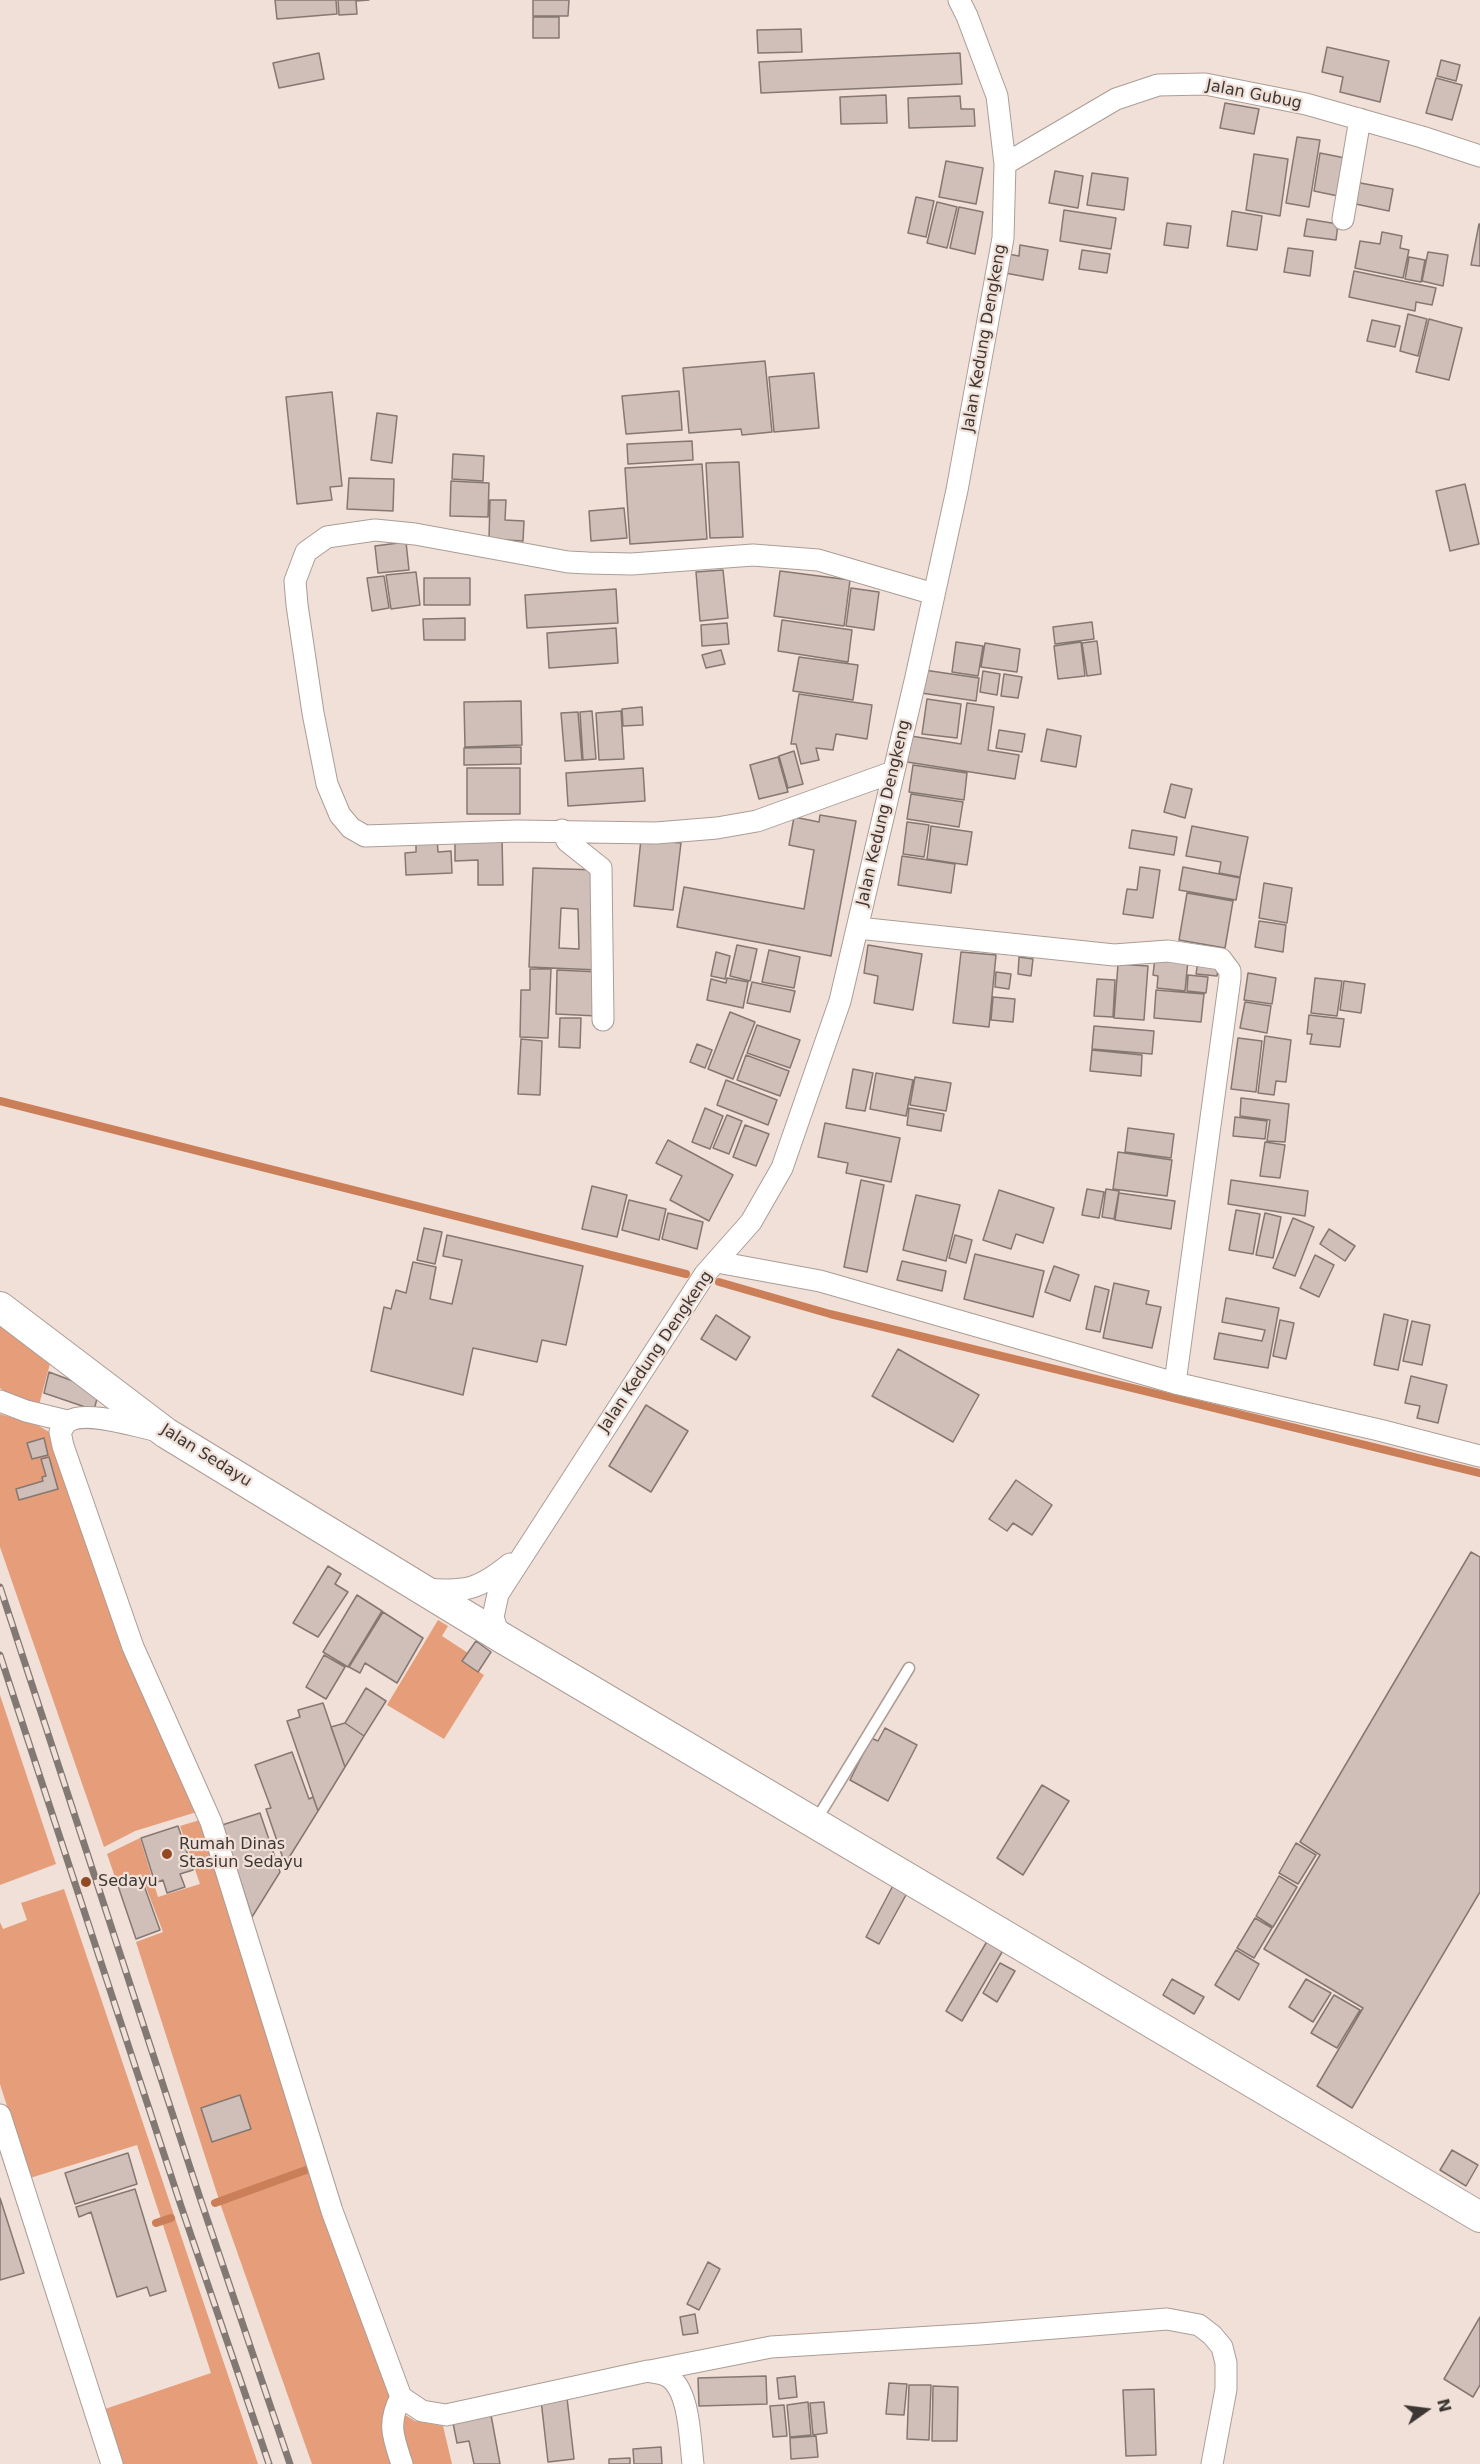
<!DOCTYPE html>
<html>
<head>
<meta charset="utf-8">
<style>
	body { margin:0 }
	#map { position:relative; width:1480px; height:2464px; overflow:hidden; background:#f0e0d8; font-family:"DejaVu Sans",sans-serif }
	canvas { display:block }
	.north { position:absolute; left:1396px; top:2380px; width:60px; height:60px; -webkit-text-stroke:4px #f0e0d8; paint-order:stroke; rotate:76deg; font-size:16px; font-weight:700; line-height:24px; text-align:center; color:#3d3734 }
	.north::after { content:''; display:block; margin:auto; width:21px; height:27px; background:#3d3734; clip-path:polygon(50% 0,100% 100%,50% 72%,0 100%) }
</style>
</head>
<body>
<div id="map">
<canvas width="1480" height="2464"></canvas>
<div class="north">N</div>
</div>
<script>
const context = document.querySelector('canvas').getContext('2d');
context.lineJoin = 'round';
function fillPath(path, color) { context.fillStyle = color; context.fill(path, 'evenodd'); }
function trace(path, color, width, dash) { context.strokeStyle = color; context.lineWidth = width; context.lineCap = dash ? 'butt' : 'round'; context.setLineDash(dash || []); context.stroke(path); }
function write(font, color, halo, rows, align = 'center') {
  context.font = font + ' "DejaVu Sans",sans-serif'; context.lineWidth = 4.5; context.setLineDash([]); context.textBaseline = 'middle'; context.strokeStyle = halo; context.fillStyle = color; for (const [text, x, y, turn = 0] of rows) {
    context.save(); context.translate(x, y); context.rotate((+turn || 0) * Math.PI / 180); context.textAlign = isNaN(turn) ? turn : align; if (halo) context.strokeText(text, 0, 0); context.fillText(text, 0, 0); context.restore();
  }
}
const green = new Path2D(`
	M0,1320L51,1360L39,1405L10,1395L0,1388Z
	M0,1414L39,1426L54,1435L200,1811L135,1831L104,1847L0,1547Z
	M438,1620L448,1626L442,1636L468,1653L462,1661L484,1675L444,1739L387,1705Z
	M0,1695L56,1864L0,1885Z
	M203,1819L402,2413L415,2421L443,2426L452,2464H312L222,2209L136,1942L163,1932L141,1874L117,1883L107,1854L140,1838L158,1897L200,1884L180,1826Z
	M64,1889L258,2464H122L105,2409L211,2373L137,2145L30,2178L0,2084V1922L3,1929L27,1920L21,1903Z`);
const stream = new Path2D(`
	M0,1101L686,1274
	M719,1282L830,1314L1480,1473
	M215,2203L306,2170
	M156,2223L171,2218`);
const building = new Path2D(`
	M275,0H336L337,14L277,19Z
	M338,0H369L356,1L357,14L339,15Z
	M533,0H569L568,16H533Z
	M533,17H559V38H533Z
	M801,29L802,52L758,53L757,30Z
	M1327,47L1389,61L1380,102L1340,92L1343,77L1322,72Z
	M319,53L324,79L279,88L273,63Z
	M960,53L962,84L761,93L759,62Z
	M1441,60L1460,65L1456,81L1437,76Z
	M1436,78L1462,85L1452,120L1426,113Z
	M886,95L887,123L841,124L840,97Z
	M960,96L961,109H974L975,126L909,128L908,98Z
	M1225,103L1259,109L1254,134L1220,128Z
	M1297,137L1320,140L1309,207L1286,203Z
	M1320,153L1345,158L1338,196L1314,191Z
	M1254,154L1288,159L1280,216L1246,210Z
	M946,161L983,168L976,204L939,197Z
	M1055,171L1083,176L1078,208L1049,203Z
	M1092,173L1128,178L1124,210L1087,205Z
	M1355,182L1393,189L1389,211L1351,203Z
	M916,197L934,201L926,237L908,233Z
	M937,202L957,207L947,248L927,243Z
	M959,207L983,212L975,254L950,248Z
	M1064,210L1116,218L1111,249L1060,241Z
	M1232,211L1262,216L1257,250L1227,246Z
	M1307,219L1338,224L1336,240L1304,236Z
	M1167,223L1191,226L1188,248L1164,245Z
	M1479,224H1480V266L1471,265Z
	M1382,232L1402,236L1400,248L1409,250L1403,278L1355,268L1360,241L1380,244Z
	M1020,245L1048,250L1043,280L1005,273L1008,254L1019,256Z
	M1288,248L1313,251L1310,276L1284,272Z
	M1082,250L1110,254L1107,273L1079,269Z
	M1428,252L1448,255L1443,286L1422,281Z
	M1409,257L1425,260L1421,282L1405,279Z
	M1354,271L1436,288L1432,305L1416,302L1415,311L1349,297Z
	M1408,314L1427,319L1418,356L1400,351Z
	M1429,319L1462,328L1449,380L1416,372Z
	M1372,320L1400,326L1395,347L1367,341Z
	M765,361L772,432L742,435L741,429L689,433L683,368Z
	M814,373L819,428L774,432L769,377Z
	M679,391L682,430L626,434L622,396Z
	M332,392L342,486L330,487L332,500L297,504L286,397Z
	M377,413L397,416L392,463L371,460Z
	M692,441L693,460L628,464L627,444Z
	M453,454L484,456L483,481L452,479Z
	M739,462L743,537L710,538L706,463Z
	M702,464L707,539L630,544L625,468Z
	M349,478L394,479L393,511L347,509Z
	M451,481L489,483L488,517L450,516Z
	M1465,484L1479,544L1450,551L1436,491Z
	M490,500H506L505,520L524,521L523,541L489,539Z
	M624,508L627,538L591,541L589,511Z
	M406,542L409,570L378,573L375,546Z
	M723,570L728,618L700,621L696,572Z
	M780,571L850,580L844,626L774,616Z
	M416,572L420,605L391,609L386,575Z
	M384,576L389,608L372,611L367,578Z
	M424,578H470V605H424Z
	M851,588L879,592L874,630L846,626Z
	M616,589L618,623L527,628L525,595Z
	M465,618V640H424L423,619Z
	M782,620L852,630L848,662L778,651Z
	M1092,622L1094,639L1055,644L1053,627Z
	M727,623L729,644L702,646L701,625Z
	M616,628L618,663L549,668L547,633Z
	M1097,641L1101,674L1087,676L1082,643Z
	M956,642L983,646L978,676L952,672Z
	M1081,642L1085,676L1058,679L1054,646Z
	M985,643L1020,649L1017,672L981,667Z
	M721,650L725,664L706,668L702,655Z
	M799,657L858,665L853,700L793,691Z
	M924,670L979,678L976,701L921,693Z
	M983,671L1000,674L997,695L980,692Z
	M1004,674L1022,677L1018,698L1001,696Z
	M799,694L872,705L867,739L836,734L833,750L816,748L819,760L801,764L796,744H791Z
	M927,699L961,704L957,738L922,734Z
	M521,701L522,745L465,747L464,702Z
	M967,703L994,707L988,750L1019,755L1015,779L907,762L911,736L961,744Z
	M642,707L643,725L623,726L622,709Z
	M592,711L596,759L583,760L580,712Z
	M621,711L624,759L599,760L596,713Z
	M578,712L582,760L565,761L561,713Z
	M1047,729L1081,736L1076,767L1041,761Z
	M999,730L1025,734L1022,752L996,748Z
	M521,747V764L464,765V748Z
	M794,751L803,784L788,788L779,756Z
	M778,757L788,792L759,799L750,765Z
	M913,765L967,773L964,800L909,792Z
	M467,768H520V814H467Z
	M643,768L645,801L568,806L566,773Z
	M1171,784L1192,789L1185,818L1164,812Z
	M911,794L963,802L959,827L907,819Z
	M820,815L856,821L831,956L677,927L684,887L804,909L814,850L789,845L794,817L819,822Z
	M907,822L929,825L924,857L903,854Z
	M931,826L972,832L967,865L927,859Z
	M1192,826L1248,837L1240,877L1219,873L1221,862L1186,856Z
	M1132,830L1177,837L1174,855L1129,848Z
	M502,837L503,885H478V860L455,861V843Z
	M437,838L438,852L451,851L452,873L406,875L405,853L416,852V839Z
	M641,839L681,843L673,910L634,906Z
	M902,856L955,864L951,893L898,885Z
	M1140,867L1160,870L1153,918L1123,914L1127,889L1137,890Z
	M1183,867L1240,878L1236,900L1179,890Z
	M533,868L598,870V970L529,967ZM561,908L578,909L579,949L559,948Z
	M1264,883L1292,888L1287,923L1259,918Z
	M1187,893L1233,901L1225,948L1179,940Z
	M1259,921L1286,925L1283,952L1255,947Z
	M737,945L757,949L750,981L730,976Z
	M868,945L922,954L913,1010L874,1003L878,976L864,973Z
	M769,950L800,957L794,988L762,982Z
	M716,952L730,956L725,979L711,976Z
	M961,952L996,955L989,1027L953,1023Z
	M1019,957L1033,959L1031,976L1018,974Z
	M1155,957L1188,960L1185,991L1157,988L1158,976L1153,975Z
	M1198,961L1219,963L1217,976L1196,974Z
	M1118,964L1148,966L1144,1020L1114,1018Z
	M530,969H551L548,1038L520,1037L521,990H530Z
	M557,970L599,972L597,1016L556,1014Z
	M996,972L1011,974L1009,989L995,987Z
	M1248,973L1276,978L1272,1004L1244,1000Z
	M1188,975L1208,977L1206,993L1187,991Z
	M727,978L748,982L743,1008L707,1000L711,979L726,983Z
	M1315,978L1342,981L1337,1016L1311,1013Z
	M1097,979L1115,980L1113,1017L1094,1016Z
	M1344,981L1365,984L1361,1013L1340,1010Z
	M752,982L795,991L790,1012L747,1003Z
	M1156,990L1204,994L1201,1022L1154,1018Z
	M993,997L1015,999L1013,1022L991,1020Z
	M1245,1002L1271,1006L1267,1033L1240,1028Z
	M730,1012L755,1022L733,1079L708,1069Z
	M1309,1015L1344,1019L1340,1047L1310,1044L1312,1034H1307Z
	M560,1018H581L580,1048L559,1047Z
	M757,1025L800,1040L790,1068L747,1053Z
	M1094,1026L1154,1031L1152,1054L1092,1049Z
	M1265,1036L1291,1040L1286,1082L1276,1081L1274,1095L1258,1093Z
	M1238,1038L1262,1041L1256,1092L1231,1089Z
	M521,1039L542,1041L540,1095L518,1094Z
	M697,1044L712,1050L705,1068L690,1062Z
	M1092,1050L1142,1055L1141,1076L1090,1071Z
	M746,1055L789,1071L780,1096L737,1080Z
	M853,1069L873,1073L865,1111L846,1108Z
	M876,1073L913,1080L906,1116L870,1109Z
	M915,1077L951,1083L946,1111L910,1105Z
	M726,1080L777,1100L768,1125L717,1105Z
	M1241,1098L1289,1104L1285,1142L1267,1141L1270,1120L1240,1116Z
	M705,1108L723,1116L710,1149L692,1142Z
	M909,1108L944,1114L941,1131L907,1125Z
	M727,1115L742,1121L729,1154L713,1148Z
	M1235,1117L1267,1121L1265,1139L1233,1136Z
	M825,1123L900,1138L891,1182L846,1173L848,1163L818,1157Z
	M745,1125L769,1134L756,1166L733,1157Z
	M1128,1128L1174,1134L1171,1158L1125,1152Z
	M668,1140L733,1175L709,1221L670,1200L682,1176L656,1163Z
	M1265,1142L1285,1145L1280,1178L1260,1176Z
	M1118,1152L1172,1160L1167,1196L1113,1189Z
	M861,1180L884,1185L867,1272L844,1267Z
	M1231,1180L1308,1191L1305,1216L1228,1204Z
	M592,1186L627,1195L617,1237L582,1229Z
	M1087,1189L1104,1192L1099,1218L1082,1215Z
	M1106,1189L1119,1191L1114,1219L1102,1217Z
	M999,1190L1054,1208L1043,1243L1016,1234L1011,1249L983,1240Z
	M1119,1193L1175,1201L1171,1229L1115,1220Z
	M916,1195L960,1205L946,1261L903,1250Z
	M629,1200L666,1209L659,1240L622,1230Z
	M1236,1210L1260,1214L1253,1254L1229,1250Z
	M668,1213L703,1222L697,1249L662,1239Z
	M1265,1213L1281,1217L1273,1258L1256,1255Z
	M1293,1218L1314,1227L1295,1276L1273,1268Z
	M424,1228L442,1232L435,1264L417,1260Z
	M1329,1229L1355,1246L1345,1261L1320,1244Z
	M447,1235L583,1266L566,1345L542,1340L537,1362L473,1348L463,1395L371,1371L384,1307L391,1309L396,1290L406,1293L413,1262L436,1267L430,1299L452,1304L462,1260L443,1256Z
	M955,1235L972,1240L966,1263L949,1258Z
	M975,1254L1044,1271L1033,1317L964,1299Z
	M1315,1255L1334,1265L1319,1297L1300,1288Z
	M902,1261L946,1271L942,1291L897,1280Z
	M1054,1266L1079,1275L1070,1301L1045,1292Z
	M1114,1283L1149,1291L1146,1304L1161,1307L1152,1348L1103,1338Z
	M1095,1286L1109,1290L1100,1332L1086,1329Z
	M1226,1298L1279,1308L1268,1368L1214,1359L1219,1333L1262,1341L1265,1330L1222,1322Z
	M1384,1314L1408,1320L1398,1370L1374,1365Z
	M716,1315L750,1337L736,1360L701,1339Z
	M1280,1320L1294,1323L1286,1359L1273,1356Z
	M1412,1321L1430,1325L1422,1365L1403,1361Z
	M898,1349L979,1395L953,1442L872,1396Z
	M49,1372L99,1391L94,1410L44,1393Z
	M1411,1376L1447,1385L1438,1423L1417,1418L1420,1406L1405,1403Z
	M646,1405L688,1431L651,1492L609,1466Z
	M44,1438L48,1455L32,1459L27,1443Z
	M49,1457L58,1489L19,1500L16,1489L43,1481L42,1477L46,1476L41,1459Z
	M1016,1480L1052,1505L1032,1535L1013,1523L1007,1531L989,1519Z
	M1471,1552L1480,1557V1892L1352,2108L1317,2086L1363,2008L1264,1949L1320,1855L1300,1842Z
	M328,1566L341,1574L335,1584L348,1592L318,1637L293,1623Z
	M357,1595L382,1611L348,1667L323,1652Z
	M383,1612L423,1638L397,1683L365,1663L360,1673L349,1667Z
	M476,1641L491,1652L478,1672L462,1661Z
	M324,1655L345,1667L326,1699L306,1687Z
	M366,1688L386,1701L364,1736L345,1723Z
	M323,1703L345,1767L318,1811L287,1721L300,1717L298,1710Z
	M345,1723L364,1736L345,1767L331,1727Z
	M885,1728L917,1745L888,1801L850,1780L871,1738L878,1741Z
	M292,1752L309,1799L313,1797L318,1811L285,1864L266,1809L271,1808L255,1765Z
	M1042,1785L1069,1801L1023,1875L997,1858Z
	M260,1813L280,1872L252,1917L222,1825Z
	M178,1826L193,1870L180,1874L185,1887L167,1893L163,1880L155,1883L141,1838Z
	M1296,1843L1316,1855L1298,1884L1279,1873Z
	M898,1876L912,1884L879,1944L866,1937Z
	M1279,1876L1297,1887L1273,1927L1256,1916Z
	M141,1877L160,1930L136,1939L118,1886Z
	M1255,1918L1272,1928L1254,1958L1237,1948Z
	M989,1938L1005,1947L962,2021L946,2011Z
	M1236,1950L1259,1964L1239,2000L1215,1985Z
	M1000,1963L1015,1971L997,2002L983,1993Z
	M1172,1979L1204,1997L1194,2014L1163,1995Z
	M1306,1979L1331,1993L1313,2022L1289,2007Z
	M1334,1995L1360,2010L1337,2048L1311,2033Z
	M240,2095L251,2129L212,2142L201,2108Z
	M1452,2150L1478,2165L1466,2186L1440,2170Z
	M128,2153L137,2184L75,2204L65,2173Z
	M135,2189L166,2291L150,2296L147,2287L117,2297L91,2212L79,2217L76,2207Z
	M0,2198L24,2273L0,2280Z
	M708,2262L720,2269L699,2310L687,2304Z
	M695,2314L698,2333L683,2335L680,2317Z
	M1480,2317V2385L1473,2397L1444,2379Z
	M766,2376L767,2404L699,2406L698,2378Z
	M795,2376L797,2397L779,2399L777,2378Z
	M889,2383L907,2384L904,2415L886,2414Z
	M909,2385H931L929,2440L907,2439Z
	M933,2386L958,2387L957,2441H932Z
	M1154,2389L1156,2455L1126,2456L1123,2390Z
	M567,2398L574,2459L548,2462L541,2400Z
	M808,2402L811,2435L790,2437L787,2405Z
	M824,2402L827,2433L813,2435L810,2403Z
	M784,2405L787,2436L773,2437L770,2406Z
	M491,2415L500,2464H474L469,2441L457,2443L453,2423Z
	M816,2436L818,2457L791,2459L790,2438Z
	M661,2447L662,2464H634L633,2449Z
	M630,2458V2464H609V2459Z`);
const lane = new Path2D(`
	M815,1822L909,1668`);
const street = new Path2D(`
	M1005,164L1116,99L1158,85L1205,84L1306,104L1422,137L1480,156
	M1343,219L1360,119
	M893,772L757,821L717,828L656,833L517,831L365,836L351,828L340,815L327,784L313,713L297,605L295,581L306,552L327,537L375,530L415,534L568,562L588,563L632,564L753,555L818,560L934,594
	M562,830L567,841L601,868L603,1020
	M858,928L1114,955L1168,951L1221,959L1230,971V978L1175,1383
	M717,1262L820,1281L1175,1383L1379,1430L1480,1456
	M0,1401L26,1411L67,1421
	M159,1431C138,1427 87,1410 69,1421C65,1423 63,1428 60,1432L63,1446L133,1647L211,1822L332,2211L401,2397L422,2411L446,2415L648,2371C654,2373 662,2373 667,2376C690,2388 690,2441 693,2464
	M426,1589C466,1592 478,1590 510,1564
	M499,1636L493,1617L498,1594L705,1274L751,1222L782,1168L840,1001L916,677L957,490L1003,238L1005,164L997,96L967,16L959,0
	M0,2115L112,2464
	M650,2371L771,2347L980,2334L1167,2319L1199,2325L1212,2335L1222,2347L1226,2363V2389L1212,2464
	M401,2397C387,2423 393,2437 402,2464`);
const secondary = new Path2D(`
	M0,1307L166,1433L499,1636L1480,2217`);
const rail = new Path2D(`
	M0,1587L200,2198L290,2464
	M0,1655L181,2206L269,2464`);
const markers = [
	[167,1854,6,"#914a24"],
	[86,1882,6,"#914a24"]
];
const streetNames = [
	["Jalan Gubug",1254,95,11],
	["Jalan Kedung Dengkeng",985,338,-80],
	["Jalan Kedung Dengkeng",884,813,-77],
	["Jalan Kedung Dengkeng",656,1352,-56],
	["Jalan Sedayu",206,1456,32]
];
const poiNames = [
	["Rumah Dinas",179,1845],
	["Stasiun Sedayu",179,1863],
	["Sedayu",98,1882]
];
fillPath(green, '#e59d7a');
trace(stream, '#ca7f59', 8);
fillPath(building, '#cfbfb8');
trace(building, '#857771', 1.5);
trace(lane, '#ab9d96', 13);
trace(street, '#ab9d96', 23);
trace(secondary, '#ab9d96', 32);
trace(lane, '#fff', 10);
trace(street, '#fff', 21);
trace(secondary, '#fff', 30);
trace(rail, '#827974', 7);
trace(rail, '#f0e0d8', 4.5, [14]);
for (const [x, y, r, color] of markers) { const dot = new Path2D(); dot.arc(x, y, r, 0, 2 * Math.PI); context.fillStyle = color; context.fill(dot); trace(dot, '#f0e0d8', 2); }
write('16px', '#3d3734', '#f0e0d8', streetNames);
write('16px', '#3d3734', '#f0e0d8', poiNames, 'left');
</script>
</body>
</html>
